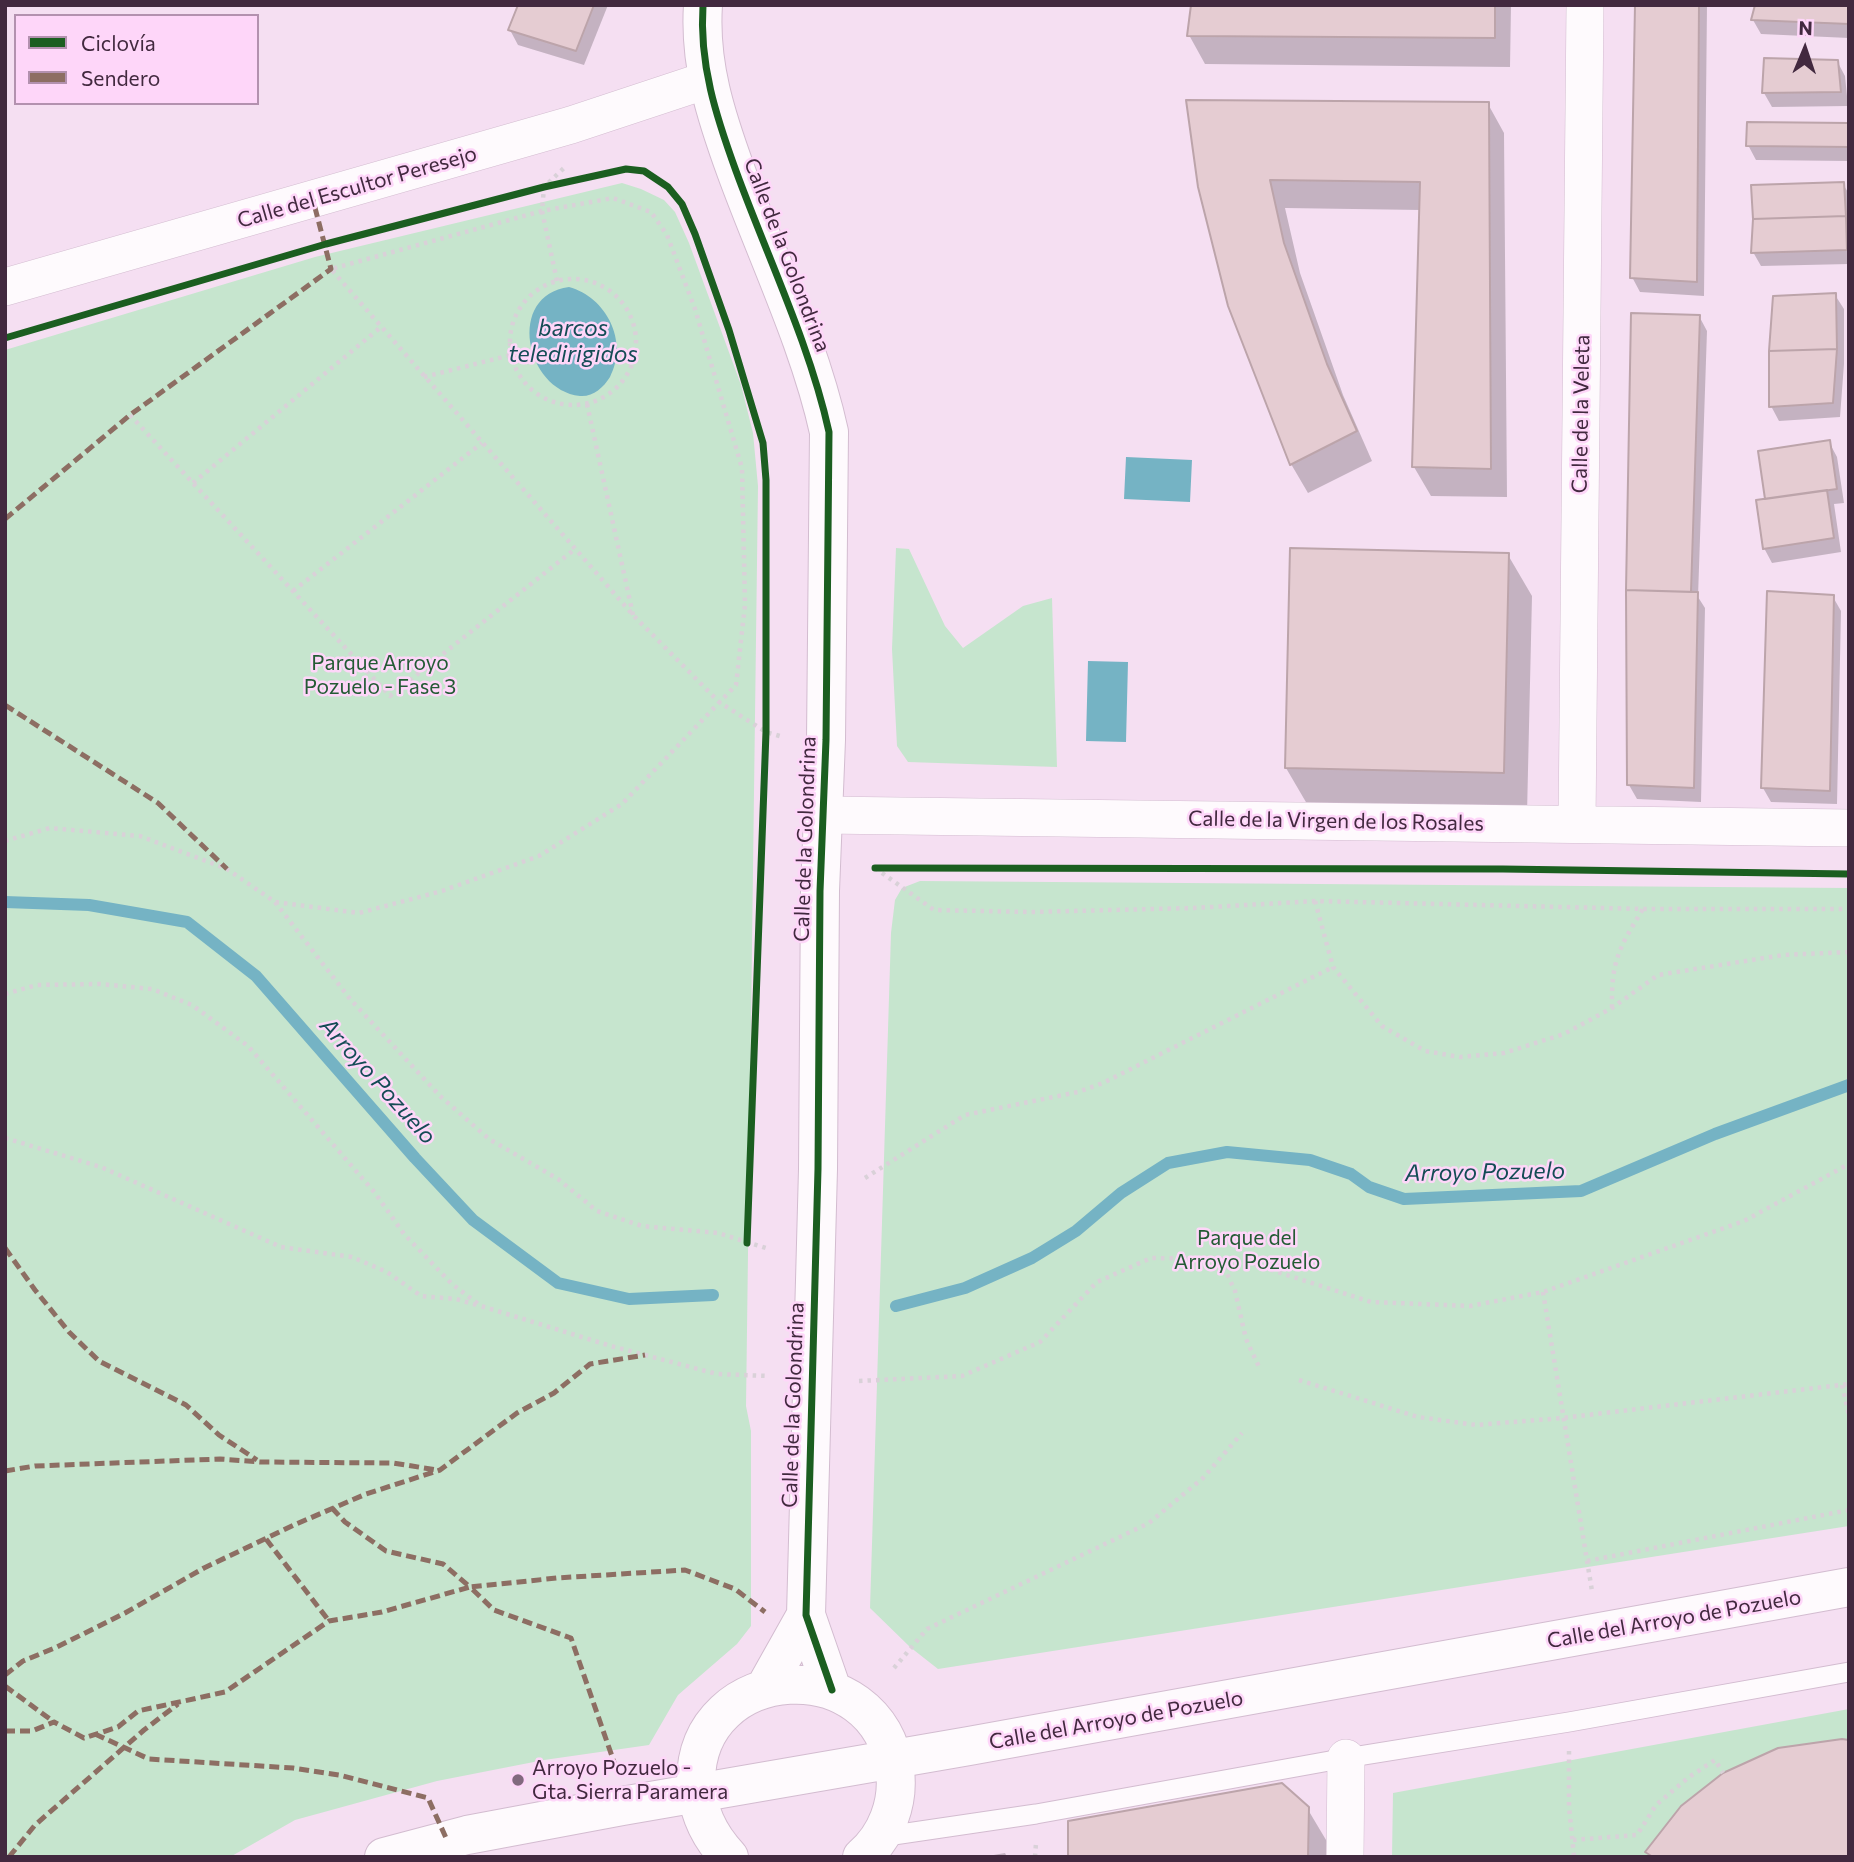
<!DOCTYPE html>
<html>
<head>
<meta charset="utf-8">
<style>
	body { margin:0 }
	#map { position:relative; width:1854px; height:1862px; overflow:hidden; background:#f5dff2; font-family:Commissioner,sans-serif }
	canvas { display:block }
	.frame { position:absolute; inset:0; border:7px solid #42293f; pointer-events:none }
	.legend { position:absolute; left:14px; top:14px; width:245px; height:91px; box-sizing:border-box; background:#fed6f9; border:2px solid #b391af; margin:0; padding:9px 12px; list-style:none; font-size:21px; color:#42293f }
	.legend li { display:flex; align-items:center; gap:14px; height:35px }
	.legend b { width:35px; border:2px solid #b391af }
	.north { position:absolute; left:1770px; top:14px; width:70px; height:70px; -webkit-text-stroke:5px #fed6f9; paint-order:stroke; rotate:2deg; font-size:19px; font-weight:700; line-height:28px; text-align:center; color:#42293f }
	.north::after { content:''; display:block; margin:auto; width:24px; height:32px; background:#42293f; clip-path:polygon(50% 0,100% 100%,50% 72%,0 100%) }
</style>
</head>
<body>
<div id="map">
<canvas width="1854" height="1862"></canvas>
<div class="frame"></div>
<ul class="legend">
<li><b style="height:9px;background:#1b5e20"></b>Ciclovía</li>
<li><b style="height:9px;background:#8d6e63"></b>Sendero</li>
</ul>
<div class="north">N</div>
</div>
<script>
const context = document.querySelector('canvas').getContext('2d');
context.lineJoin = 'round';
function fillPath(path, color) { context.fillStyle = color; context.fill(path, 'evenodd'); }
function trace(path, color, width, dash) { context.strokeStyle = color; context.lineWidth = width; context.lineCap = dash ? 'butt' : 'round'; context.setLineDash(dash || []); context.stroke(path); }
function write(font, color, halo, rows, align = 'center') {
  context.font = font + ' Commissioner,sans-serif'; context.lineWidth = 5; context.setLineDash([]); context.textBaseline = 'middle'; context.strokeStyle = halo; context.fillStyle = color; for (const [text, x, y, turn = 0] of rows) {
    context.save(); context.translate(x, y); context.rotate((+turn || 0) * Math.PI / 180); context.textAlign = isNaN(turn) ? turn : align; if (halo) context.strokeText(text, 0, 0); context.fillText(text, 0, 0); context.restore();
  }
}
const green = new Path2D(`
	M622,183L641,189L664,200L675,212L689,243L741,385L753,433L758,486L746,1406L751,1431V1626L737,1644L678,1695L649,1745L544,1760L437,1781L295,1820L230,1857H5V350L315,257Z
	M896,548L909,549L945,626L963,648L1023,606L1052,598L1057,767L908,762L897,746L892,649Z
	M920,881L1849,888V1526L938,1669L910,1647L870,1608L891,933L895,900L902,888Z
	M1849,1709V1857H1392L1393,1793Z`);
const water = new Path2D(`
	M569,287C606,297 629,341 610,377C603,388 593,397 580,396C525,390 506,295 569,287Z
	M1126,457L1192,460L1190,502L1124,499Z
	M1088,661L1128,662L1126,742L1086,741Z`);
const shadow = new Path2D(`
	M520,5H608L584,65L518,45L510,30Z
	M1193,5H1511L1510,67L1205,64L1189,35Z
	M1637,5H1707L1704,296L1640,292L1632,277Z
	M1849,5V38L1761,34L1753,20Z
	M1765,60L1837,61L1845,76L1848,106L1772,107L1764,93Z
	M1488,104L1504,133L1507,497L1431,496L1414,467L1421,210L1285,208L1300,273L1343,395L1372,461L1308,493L1291,464L1199,187Z
	M1849,125V161L1756,160L1748,145Z
	M1843,184L1849,194V264L1761,266L1753,252Z
	M1835,295L1844,309V364L1840,417L1779,421L1771,406Z
	M1699,316L1707,331L1698,597L1705,608L1701,802L1637,799L1629,785Z
	M1829,442L1837,457L1844,503L1834,504L1841,552L1772,563L1764,548L1767,500Z
	M1508,555L1532,596L1527,814L1310,809L1286,768Z
	M1833,597L1841,611L1837,804L1771,802L1763,788Z
	M1307,1808L1332,1850L1331,1857H1070Z
	M1005,1853L1007,1857H982Z`);
const stream = new Path2D(`
	M5,902L89,905L187,922L256,976L415,1158L473,1220L558,1283L629,1299L713,1295
	M896,1306L965,1288L1032,1258L1076,1231L1121,1193L1168,1163L1227,1152L1310,1160L1351,1174L1369,1187L1404,1199L1581,1191L1715,1134L1849,1085`);
const building = new Path2D(`
	M518,5H594L576,51L508,30Z
	M1191,5H1495V38L1187,36Z
	M1635,5H1699L1697,282L1630,278Z
	M1755,5H1849V24L1751,20Z
	M1764,58L1838,60L1841,92L1762,93Z
	M1186,100L1489,102L1491,469L1412,467L1420,182L1270,180L1284,243L1327,364L1357,431L1290,465L1228,306L1198,187Z
	M1747,122L1849,123V147L1746,146Z
	M1844,182L1846,216L1753,219L1751,185Z
	M1846,216L1847,250L1751,253L1753,219Z
	M1836,293L1837,349L1769,351L1773,296Z
	M1631,313L1700,315L1691,592L1626,590Z
	M1837,349L1833,403L1769,407V351Z
	M1830,440L1837,489L1765,499L1758,451Z
	M1827,490L1834,538L1763,549L1756,500Z
	M1290,548L1509,553L1504,773L1285,768Z
	M1626,590L1698,592L1694,788L1627,785Z
	M1767,591L1834,595L1830,791L1761,788Z
	M1842,1739L1849,1740V1857H1653L1645,1852L1681,1806L1723,1773L1778,1748Z
	M1282,1783L1309,1807L1308,1857H1068V1821Z`);
const path = new Path2D(`
	M510 342a63 63 0 1 1 126 0a63 63 0 1 1-126 0Z
	M557,281L542,211L544,187L565,167
	M424,377L511,355
	M587,404L633,615
	M130,415L390,696L575,549
	M193,483L381,327
	M293,591L482,443
	M5,841L50,828L140,836L227,869L275,902L359,913L442,891L539,856L622,804L736,685L745,605L742,468L695,309L667,235L651,212L613,198L542,211L331,269L633,615L719,702L766,732L783,737
	M875,868L934,910L1030,912L1194,908L1315,901L1644,909H1849
	M1315,901L1333,967L1382,1026L1425,1051L1460,1057L1504,1053L1564,1034L1612,1008L1658,975L1783,955L1849,952
	M275,902L350,999L440,1096L489,1139L558,1179L597,1211L642,1226L718,1233L769,1249
	M5,994L37,985L100,984L152,989L192,1005L248,1046L375,1193L404,1234L452,1284L481,1306L611,1346L717,1374L768,1376
	M1612,1008C1611,961 1619,948 1643,909
	M5,1138L101,1167L281,1247L352,1257L387,1272L421,1296L456,1299L477,1305
	M865,1178L965,1115L1078,1092L1103,1083L1333,967
	M1220,1259L1235,1291L1246,1339L1260,1369
	M1543,1292L1592,1591
	M1299,1380L1418,1417L1476,1425L1562,1418L1849,1384
	M859,1381L962,1376L1040,1342L1097,1282L1151,1258L1219,1259L1256,1265L1371,1302L1470,1306L1543,1292L1744,1221L1849,1164
	M1842,1385L1849,1416
	M1587,1561L1849,1510
	M894,1668L927,1629L1149,1523L1203,1478L1242,1433
	M1569,1751V1806L1574,1857
	M1573,1840L1637,1835L1656,1805L1689,1777L1715,1760L1723,1773
	M1035,1857L1036,1843`);
const service = new Path2D(`
	M880,1837L1036,1814L1346,1758L1569,1722L1849,1672`);
const minor = new Path2D(`
	M5,287L571,125L707,80
	M823,815L1849,828
	M1577,823L1585,5
	M1345,1857L1346,1758`);
const tertiary = new Path2D(`
	M703,5C699,64 716,116 736,171C767,256 810,345 829,432L826,740L820,891L818,1169L806,1615L832,1690
	M765,1688L806,1615
	M729,1857C708,1835 697,1811 696,1781C696,1661 878,1648 895,1771C899,1802 887,1836 862,1857`);
const secondary = new Path2D(`
	M384,1857L467,1835L622,1806L969,1746L1849,1587`);
const quiet = new Path2D(`
	M5,519L130,415L331,269L313,200
	M5,705L158,803L227,869
	M5,1248L35,1290L69,1332L99,1361L186,1405L219,1435L257,1460
	M5,1471L35,1466L220,1459L260,1462L393,1463L437,1470
	M332,1508L345,1522L386,1551L443,1564L470,1587L557,1578L685,1570L735,1589L765,1612
	M266,1539L329,1621
	M5,1675L23,1661L57,1647L125,1613L204,1568L294,1525L366,1494L440,1470L517,1413L554,1393L590,1364L645,1355
	M5,1686L54,1722
	M5,1731H32L54,1722L84,1738L118,1727L138,1711L225,1692L329,1621L382,1612L470,1587L494,1610L571,1638L615,1765
	M95,1734L149,1759L293,1768L339,1775L428,1798L447,1840
	M9,1857L35,1825L144,1730L178,1704`);
const cycleway = new Path2D(`
	M703,5C699,64 716,116 736,171C767,256 810,345 829,432L826,740L820,891L818,1169L806,1615L832,1690
	M5,338L326,244L544,187L626,169L644,171L668,187L682,204L695,234L729,330L763,443L766,480V732L747,1243
	M875,868L1503,869L1849,874`);
const markers = [
	[518,1780,7,"#81697e"]
];
const streetNames = [
	["Calle del Escultor Peresejo",357,187,-16],
	["Calle de la Golondrina",787,255,69],
	["Calle de la Veleta",1581,414,-89],
	["Calle de la Virgen de los Rosales",1336,821,1],
	["Calle de la Golondrina",805,839,-88],
	["Calle de la Golondrina",793,1405,-88],
	["Calle del Arroyo de Pozuelo",1674,1619,-10],
	["Calle del Arroyo de Pozuelo",1116,1720,-10]
];
const parkNames = [
	["Parque Arroyo",380,663],
	["Pozuelo - Fase 3",380,687],
	["Parque del",1247,1238],
	["Arroyo Pozuelo",1247,1262]
];
const poiNames = [
	["Arroyo Pozuelo -",532,1768],
	["Gta. Sierra Paramera",532,1792]
];
const waterNames = [
	["barcos",573,328],
	["teledirigidos",573,354],
	["Arroyo Pozuelo",378,1081,48],
	["Arroyo Pozuelo",1485,1172,-1]
];
fillPath(green, '#c6e5ce');
fillPath(water, '#75b3c4');
fillPath(shadow, '#0003');
trace(stream, '#75b3c4', 12);
fillPath(building, '#e5ccd2');
trace(building, '#bca4aa', 2);
trace(service, '#d3bcd0', 21);
trace(minor, '#d3bcd0', 38);
trace(tertiary, '#d3bcd0', 40);
trace(secondary, '#d3bcd0', 40);
trace(path, '#d9d1d8', 4.5, [3.5, 5]);
trace(service, '#fefafd', 19);
trace(minor, '#fefafd', 37);
trace(tertiary, '#fefafd', 38);
trace(secondary, '#fefafd', 38);
trace(quiet, '#8d6e63', 5, [10, 5]);
trace(cycleway, '#1b5e20', 7);
for (const [x, y, r, color] of markers) { const dot = new Path2D(); dot.arc(x, y, r, 0, 2 * Math.PI); context.fillStyle = color; context.fill(dot); trace(dot, '#fed6f9', 2.5); }
write('21px', '#42293f', '#fed6f9', streetNames);
write('21px', '#235b34', '#fed6f9', parkNames);
write('21px', '#42293f', '#fed6f9', poiNames, 'left');
write('italic 23px', '#144c55', '#fed6f9', waterNames);
</script>
</body>
</html>
